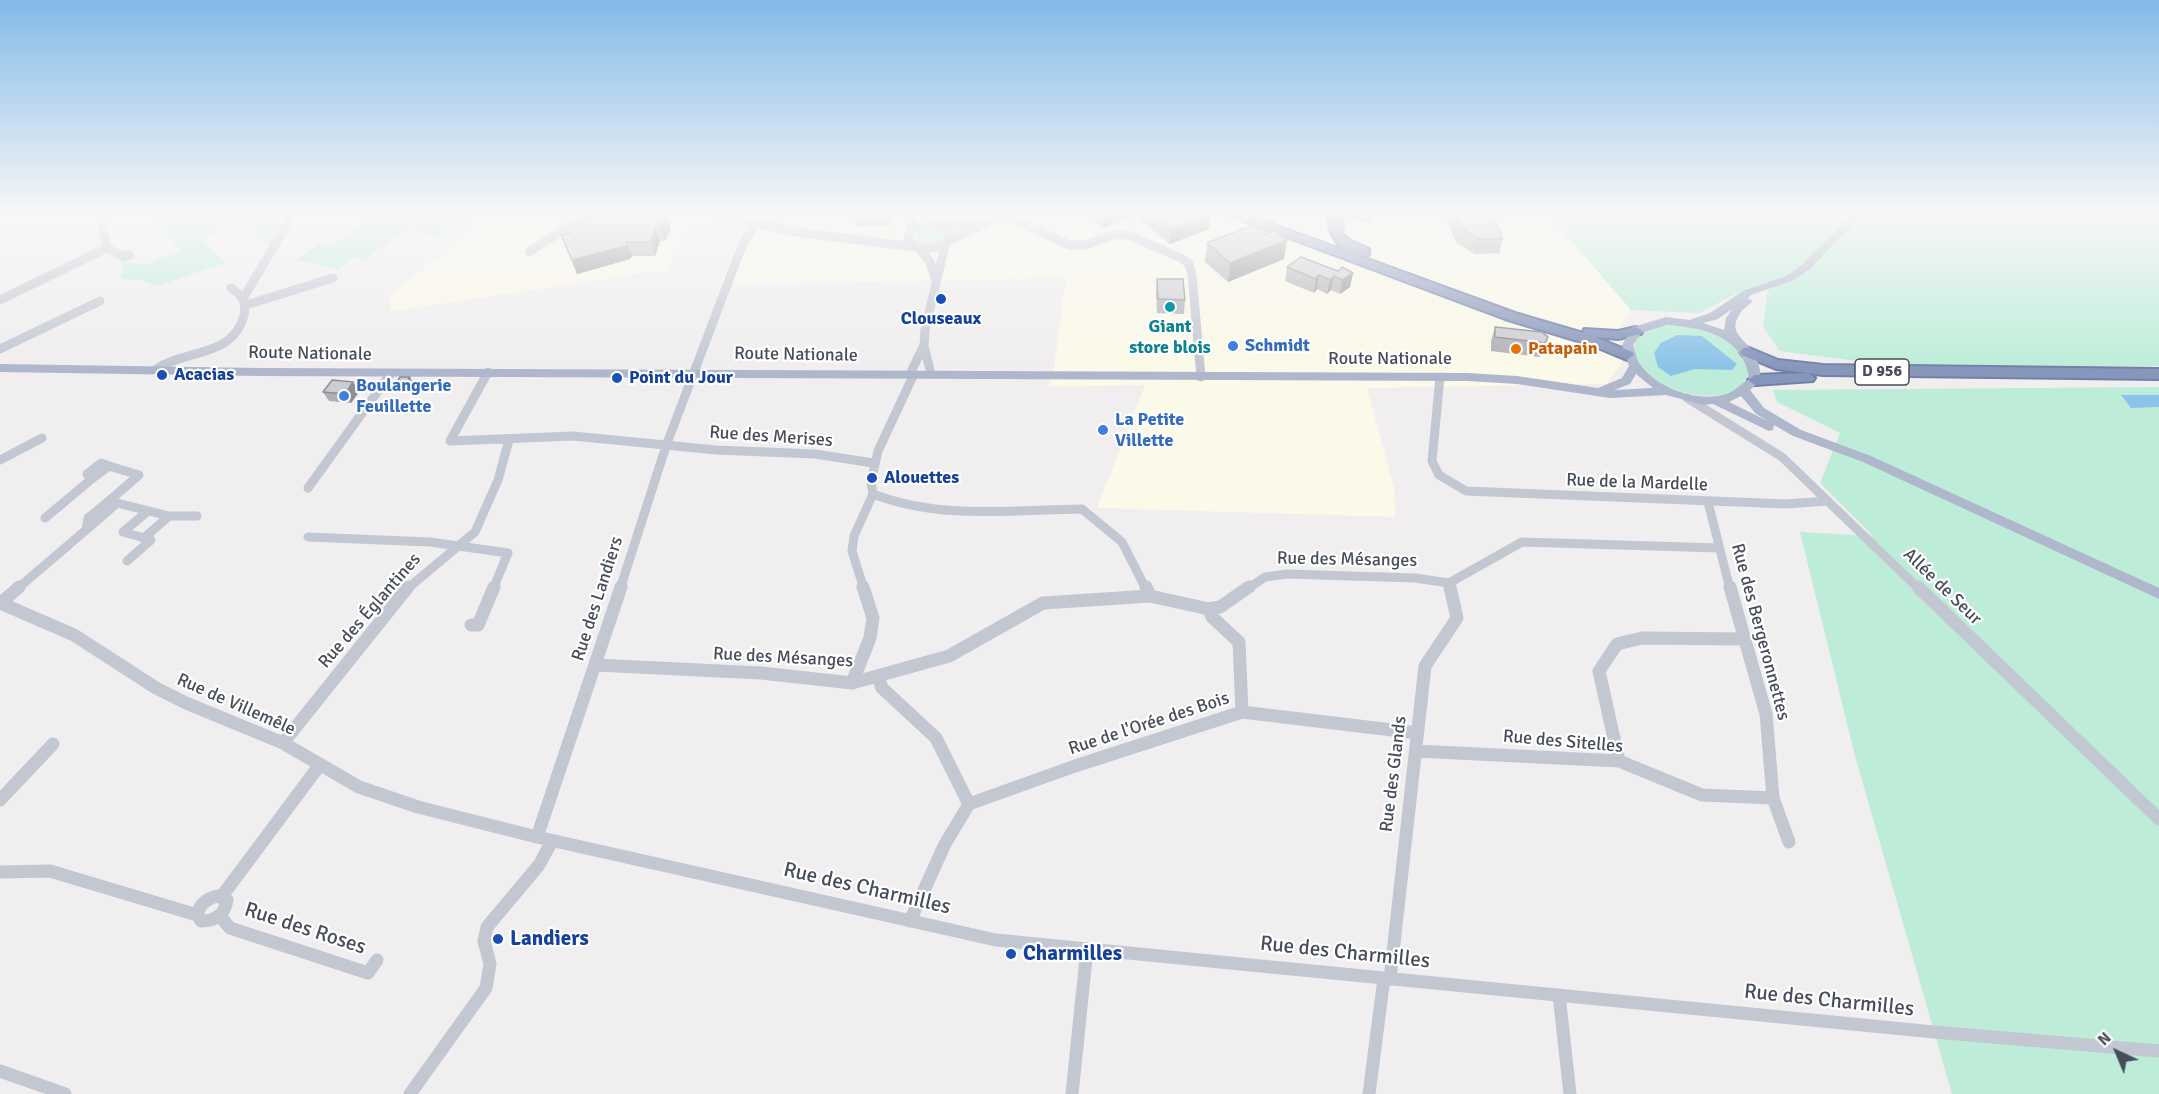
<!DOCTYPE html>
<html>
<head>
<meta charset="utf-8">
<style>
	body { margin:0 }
	#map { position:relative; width:2159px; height:1094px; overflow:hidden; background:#f0eeee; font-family:Signika,sans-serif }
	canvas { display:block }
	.north { position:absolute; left:2087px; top:1022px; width:60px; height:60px; -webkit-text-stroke:4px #fff; paint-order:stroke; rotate:316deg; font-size:16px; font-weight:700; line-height:24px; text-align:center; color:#474d5a }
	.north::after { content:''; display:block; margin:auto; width:21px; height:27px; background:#474d5a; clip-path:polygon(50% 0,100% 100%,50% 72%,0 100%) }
</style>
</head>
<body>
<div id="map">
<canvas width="2159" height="1094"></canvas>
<div class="north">N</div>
</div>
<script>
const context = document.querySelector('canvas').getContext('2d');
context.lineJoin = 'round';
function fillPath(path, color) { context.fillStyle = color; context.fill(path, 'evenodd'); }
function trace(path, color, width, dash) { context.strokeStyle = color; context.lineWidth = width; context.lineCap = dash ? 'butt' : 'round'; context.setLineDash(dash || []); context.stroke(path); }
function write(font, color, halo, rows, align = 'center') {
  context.font = font + ' Signika,sans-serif'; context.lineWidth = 4.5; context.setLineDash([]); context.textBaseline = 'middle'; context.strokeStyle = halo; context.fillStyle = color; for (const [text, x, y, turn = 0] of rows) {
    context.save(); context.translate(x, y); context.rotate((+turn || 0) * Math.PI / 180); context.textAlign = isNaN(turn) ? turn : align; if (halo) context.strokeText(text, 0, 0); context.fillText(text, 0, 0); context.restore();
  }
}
const commercial = new Path2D(`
	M491,214H694L665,270L392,311L388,297Z
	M703,214H1548L1631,310L1617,331L1622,363L1606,384L1367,388L1394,487L1395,517L1097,508L1145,385L1048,387L1054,367L1066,278L721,285L743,227Z`);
const green = new Path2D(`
	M148,214H274L285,233L270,244L261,239L241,219L203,241L226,263L156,286L141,280L121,279L123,262L146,265L180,250Z
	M375,214H480L461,229L453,227L438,238L413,231L410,234L402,232L365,260L354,257L338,269L297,260L319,244L330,247Z
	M1548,214H2159V366L1910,368L1780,351L1763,327L1768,288L1736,294L1699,313L1631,310Z
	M932,228L945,235L939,244L920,245L914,240L917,231Z
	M1677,325C1699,328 1750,341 1748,372C1747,378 1745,383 1740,387C1714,408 1647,389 1636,358C1626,331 1658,326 1677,325Z
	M2159,387V1094H1952L1855,756L1800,532L1873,536L1820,483L1840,433L1777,402L1773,390Z`);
const water = new Path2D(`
	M1677,335L1702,336L1737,364L1732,370L1695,369L1671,376L1658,367L1654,353L1661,343Z
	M2121,395H2159V407L2131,408Z`);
const minorFar1 = new Path2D(`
	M718,214L796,232L915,247
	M908,214L912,223L908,240L915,247C929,250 942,249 951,237L948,230C935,223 923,224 911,231
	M924,214L935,225
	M1002,214L1069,245H1085L1116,234L1128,235L1183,259L1189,264L1192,275L1201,377
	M945,227L977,222
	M949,241L986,223L997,214
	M107,248L124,257L130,255
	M920,249L930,262L935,278
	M529,252L587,214
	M244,297L290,219
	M0,300L107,248L99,214
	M246,305L333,278
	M0,349L100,301
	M156,369C186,349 233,358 244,315C247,302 242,295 231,288
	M488,372L450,441L573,436L716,450L815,454L873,463
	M910,374L924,345
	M931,374L924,346L925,330L945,245
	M1440,377L1432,461L1439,475L1466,491L1786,504L1828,501
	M1687,398L1782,457L1919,589
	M0,460L42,438
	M101,463L109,466L94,477L87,474Z
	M109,466L139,475L110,500
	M308,488L391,373
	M873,494C940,520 1012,510 1082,509L1122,542L1146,589
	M110,500L117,503L86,530L88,518Z
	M1708,502L1730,589
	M117,503L169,516H197
	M148,511L123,532L144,538L169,516
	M45,518L94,477
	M308,537L430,542L508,553L493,589
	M127,561L151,540L147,539
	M1449,583L1450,589
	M17,589L86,530
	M407,589L475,532L498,480L509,440
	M620,589L666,446L743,243L755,224
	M864,589L852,551L854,536L873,494L871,482L878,451L914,374
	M1247,589L1265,577L1287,574L1415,578L1449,583L1522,542L1719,548`);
const minor = new Path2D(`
	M1146,587L1150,596
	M1730,587L1766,714L1773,798L1789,842
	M1918,587L2159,819
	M0,603L74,635L156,688L186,703L283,743L359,787L418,807L537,837L996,940L1934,1032L2159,1051
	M1,603L19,587
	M1209,609L1212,617L1239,642L1242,712
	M471,625H478L494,587
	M596,665L761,673L852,683L949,656L1043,603L1150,596L1209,609L1220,607L1249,587
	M878,677L882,688L936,738L969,804
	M852,683L870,638L873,618L863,587
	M283,743L408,587
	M1416,751L1619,761L1702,795L1773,798
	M1619,761L1599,671L1617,644L1642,638L1743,639
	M0,800L53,744
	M969,804L1075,766L1242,712L1417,733
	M537,837L621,587
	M0,872L50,871L197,915
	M217,896L227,900C225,915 215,921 201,921L197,915C200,904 206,899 217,896Z
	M222,896L319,766
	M220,916L230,928L368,973L377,960
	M910,921L945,844L969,804
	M1390,979L1425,666L1457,618L1450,587
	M1559,995L1570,1094
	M0,1071L65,1094
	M410,1094L486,988L490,964L484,941L487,927L539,865L552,841
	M1072,1094L1087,949
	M1369,1094L1384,978`);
const major = new Path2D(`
	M1852,214H1863L1810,269L1794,280L1751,295L1748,298L1753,301C1748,306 1742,309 1739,315C1728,333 1745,339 1753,352C1759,361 1760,369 1761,380L1750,390L1764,408L1801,430L1871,456L2159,588V599L1863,462L1793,436L1774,425L1773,430L1769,431L1713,404L1703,405L1666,395L1610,398L1517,384L1467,381L260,376L0,372V364L260,368L1467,373L1517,376L1598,388L1622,378L1629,366L1622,345L1633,327L1666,317L1689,320L1710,313L1743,291L1786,276L1802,265ZM1732,309L1726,318L1724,330L1703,323L1718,319ZM1667,325C1702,327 1745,337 1749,379C1742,383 1734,392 1726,394C1697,403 1656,388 1639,363C1636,358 1635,351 1633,345L1641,333ZM1636,374L1653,388L1614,390L1630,384ZM1741,396L1756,414L1768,421L1729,402Z`);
const highway = new Path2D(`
	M1225,214H1244L1515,313L1583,333L1584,329L1618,331L1636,327L1643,331L1641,334L1618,339L1595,337L1632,352L1634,355L1627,360L1622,358L1591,345L1505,319Z
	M1329,214H1341L1343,234L1349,240L1369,249V255C1346,260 1325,236 1329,214Z
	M1747,347L1778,360L1823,365L2159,369V379L1823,375L1776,369L1742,355L1740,352L1742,349Z
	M1808,373L1815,378L1813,381L1755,385L1748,380L1755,375Z`);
const wall = new Path2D(`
	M854,214H891L892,221L889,226L856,227Z
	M1094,214H1209L1210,215L1209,229L1170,244L1135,216L1103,228L1094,220Z
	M1346,214H1375L1373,223L1345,218Z
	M1444,214H1492L1503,239L1499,253L1475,254L1456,242Z
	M667,215L671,229L665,241H660L655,256H632L630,259L577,274L561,235L633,216Z
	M1207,243L1284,259L1228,282L1205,262Z
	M1287,267L1338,271L1353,273L1350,287L1340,294L1331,290L1327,294L1317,289L1314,293L1285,281Z
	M1157,279L1185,300L1184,314L1157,313L1156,293Z
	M1495,327L1548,337L1540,357L1491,351V341Z
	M412,381L407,390H397L395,385Z
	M353,382L359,392L351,403L329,401L323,392Z`);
const shadedWall = new Path2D(`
	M887,214H891L892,221L889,226Z
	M1103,214H1135V216L1103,228Z
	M667,215L671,229L665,241L660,227Z
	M1210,215L1209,229L1170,244L1171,230Z
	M656,227L660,241L655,256L651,242Z
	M1287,240L1284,259L1228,282L1230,263Z
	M627,242L632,256L630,259L577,274L572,260Z
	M1353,273L1350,287L1340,294L1342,280Z
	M1319,275L1317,289L1314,293L1316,279Z
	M1334,276L1331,290L1327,294L1330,280Z
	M410,377L412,381L407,390L405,385Z
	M353,382L359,392L351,403L345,394Z`);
const building = new Path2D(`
	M600,214H627L633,216L643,214L667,215L660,227H656L651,242H627L626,246L572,260L561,235L572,232L586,219Z
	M1151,214H1209L1210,215L1171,230Z
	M1454,214H1492L1503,239H1480L1460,227Z
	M1253,225L1265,234L1275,231L1287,240L1230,263L1207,243Z
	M1301,257L1338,271L1342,267L1353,273L1342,280L1334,276L1330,280L1319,275L1316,279L1287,267Z
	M1157,279H1183L1185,300L1158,299Z
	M1495,327L1542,332L1548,337L1545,343L1495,337Z
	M400,377H410L405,385H395Z
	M332,380L353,382L345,394L323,392Z`);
const markers = [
	[941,299,6,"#1a4fb4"],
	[1170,307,6,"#0f9aa8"],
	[1233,346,6,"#3f7fe0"],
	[1516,349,6,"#e8710a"],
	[162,375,6,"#1a4fb4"],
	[617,378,6,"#1a4fb4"],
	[344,396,6,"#3f7fe0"],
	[1103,430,6,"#3f7fe0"],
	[872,478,6,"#1a4fb4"],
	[498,939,6,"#1a4fb4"],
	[1011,954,6,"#1a4fb4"]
];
const shields = [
	[1882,372,54]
];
const shieldNames = [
	["D 956",1882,372]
];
const transitNames = [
	["Clouseaux",941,319,"center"],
	["Acacias",174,375],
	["Point du Jour",629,378],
	["Alouettes",884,478]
];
const cultureNames = [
	["Giant",1170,327],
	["store blois",1170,348]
];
const shopNames = [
	["Schmidt",1245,346],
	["Boulangerie",356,386],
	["Feuillette",356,407],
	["La Petite",1115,420],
	["Villette",1115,441]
];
const foodNames = [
	["Patapain",1528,349]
];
const streetNames = [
	["Route Nationale",310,354,1],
	["Route Nationale",796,355,1],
	["Route Nationale",1390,359],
	["Rue des Merises",771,437,4],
	["Rue de la Mardelle",1637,483,2],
	["Rue des Mésanges",1347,560,1],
	["Allée de Seur",1942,587,44],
	["Rue des Landiers",598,599,-72],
	["Rue des Églantines",370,611,-49],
	["Rue des Bergeronnettes",1760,632,75],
	["Rue des Mésanges",783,658,3],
	["Rue de Villemêle",236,705,24],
	["Rue de l'Orée des Bois",1149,724,-18],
	["Rue des Sitelles",1563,742,5],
	["Rue des Glands",1394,774,-83]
];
const nearStreetnames = [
	["Rue des Charmilles",867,889,13],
	["Rue des Roses",305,929,18],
	["Rue des Charmilles",1345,953,6],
	["Rue des Charmilles",1829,1001,6]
];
const nearTransitnames = [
	["Landiers",510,939],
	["Charmilles",1023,954]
];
fillPath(commercial, '#fbf9e7');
fillPath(green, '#bdedd9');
fillPath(water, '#8cc3e8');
trace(highway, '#7281a7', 4);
trace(minorFar1, '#c2c7d2', 9);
trace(minor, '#c2c7d2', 13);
fillPath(major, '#aeb7cc');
fillPath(highway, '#8796bb');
fillPath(wall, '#afafb5');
fillPath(shadedWall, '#8e8f93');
fillPath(building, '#cbccd2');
trace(building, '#8e8f93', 1.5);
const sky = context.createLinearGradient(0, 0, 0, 368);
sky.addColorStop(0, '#83bae8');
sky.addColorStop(0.58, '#f8f7f7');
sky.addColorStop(1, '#f8f7f700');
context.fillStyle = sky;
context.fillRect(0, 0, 2159, 368);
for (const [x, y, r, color] of markers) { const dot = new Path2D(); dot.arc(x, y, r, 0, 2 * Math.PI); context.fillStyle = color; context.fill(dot); trace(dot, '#fff', 2); }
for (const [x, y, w] of shields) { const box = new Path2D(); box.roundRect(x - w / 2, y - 13, w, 26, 4.5); context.fillStyle = '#fff'; context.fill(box); trace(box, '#474d5a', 1.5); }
write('bold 16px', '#474d5a', null, shieldNames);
write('bold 18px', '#164399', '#fff', transitNames, 'left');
write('bold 18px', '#0d838f', '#fff', cultureNames);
write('bold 18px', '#366cbe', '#fff', shopNames, 'left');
write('bold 18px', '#c56008', '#fff', foodNames, 'left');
write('18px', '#474d5a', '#fff', streetNames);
write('21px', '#474d5a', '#fff', nearStreetnames);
write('bold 21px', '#164399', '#fff', nearTransitnames, 'left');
</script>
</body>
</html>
